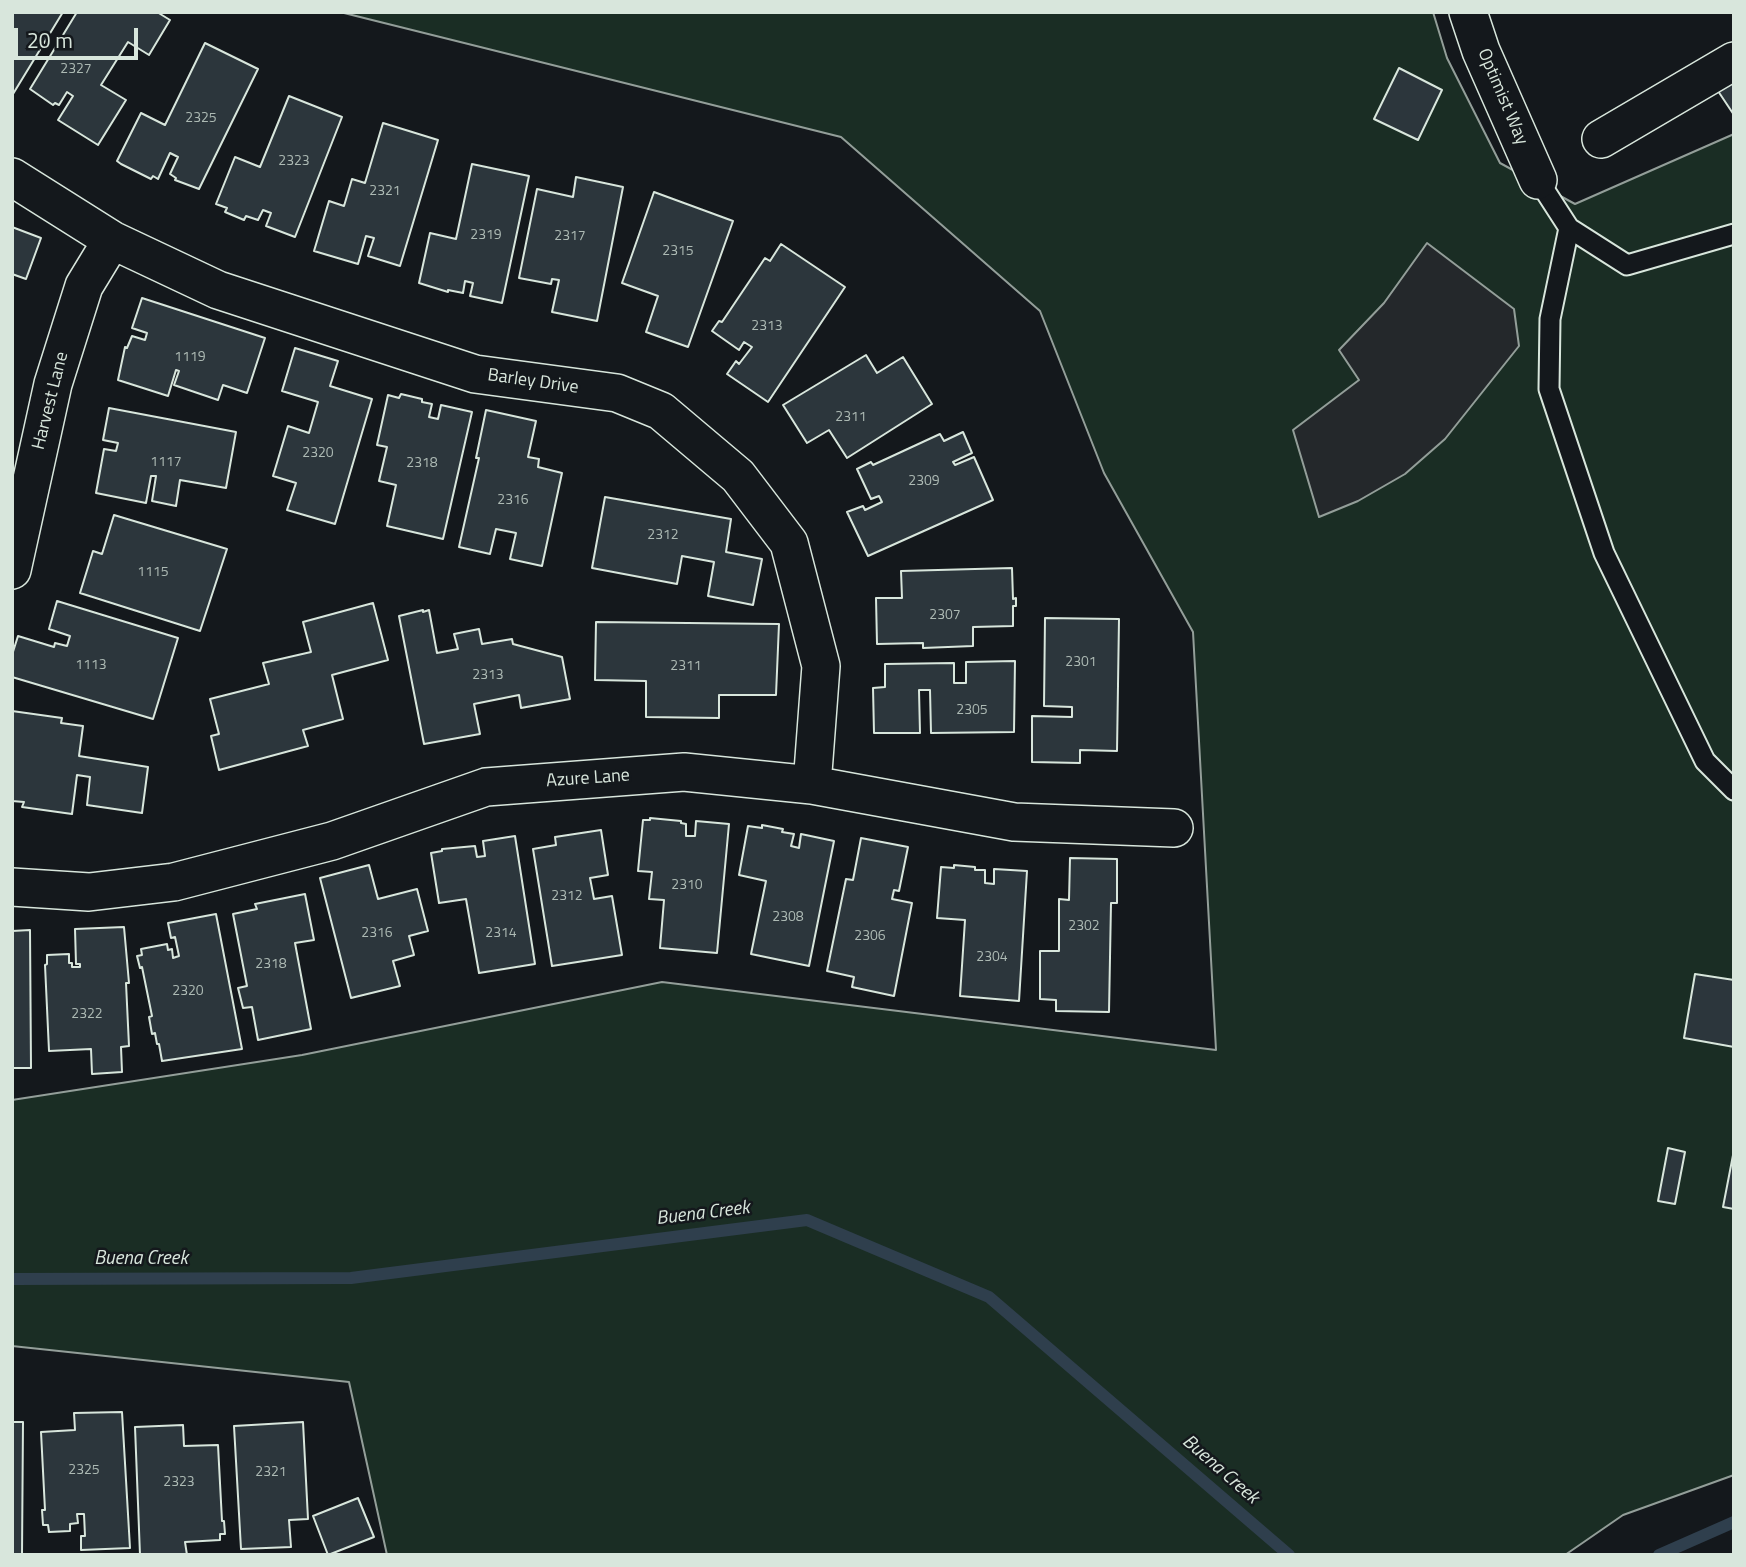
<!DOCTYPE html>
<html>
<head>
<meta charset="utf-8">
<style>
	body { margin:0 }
	#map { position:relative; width:1746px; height:1567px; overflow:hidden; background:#14181c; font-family:"Titillium Web",sans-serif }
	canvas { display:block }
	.frame { position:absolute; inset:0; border:14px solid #d8e6dc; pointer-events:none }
	.scale { position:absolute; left:14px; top:28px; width:124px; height:32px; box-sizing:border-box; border:4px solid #d8e6dc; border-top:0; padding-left:9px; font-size:21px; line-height:24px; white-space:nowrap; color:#d8e6dc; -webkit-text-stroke:5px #14181c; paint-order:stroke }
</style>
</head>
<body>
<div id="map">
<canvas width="1746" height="1567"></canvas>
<div class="frame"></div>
<div class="scale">20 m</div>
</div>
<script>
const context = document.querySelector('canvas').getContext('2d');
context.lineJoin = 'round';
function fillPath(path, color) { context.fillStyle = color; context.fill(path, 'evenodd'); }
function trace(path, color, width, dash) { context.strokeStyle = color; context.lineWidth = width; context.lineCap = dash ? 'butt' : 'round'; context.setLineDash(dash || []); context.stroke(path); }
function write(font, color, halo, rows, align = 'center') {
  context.font = font + ' "Titillium Web",sans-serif'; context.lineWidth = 5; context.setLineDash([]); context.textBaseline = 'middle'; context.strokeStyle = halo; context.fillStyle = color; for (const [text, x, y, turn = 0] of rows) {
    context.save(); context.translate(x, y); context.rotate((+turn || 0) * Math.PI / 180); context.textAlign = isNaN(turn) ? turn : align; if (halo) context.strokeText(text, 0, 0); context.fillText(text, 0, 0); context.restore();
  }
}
const green = new Path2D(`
	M340,12H1433L1447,58L1500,163L1575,204L1734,134V1475L1623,1515L1565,1555H387L349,1382L12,1346V1100L302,1055L662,982L1216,1050L1193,632L1104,473L1040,311L841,137Z`);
const parking = new Path2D(`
	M1427,243L1514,309L1519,346L1445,439L1405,474L1358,501L1319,517L1293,430L1359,380L1339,350L1384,303Z`);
const stream = new Path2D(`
	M12,1279L351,1278L807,1220L989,1297L1289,1555
	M1659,1555L1734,1522`);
const building = new Path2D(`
	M12,12H63L13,94H12Z
	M77,12H157L170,20L149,55L128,42L101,85L126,100L98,145L58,120L73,96L67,92L59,105L55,103L53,105L30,89Z
	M205,43L258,69L199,189L175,180L176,178L170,174L178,157L170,153L158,179L153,176L151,179L121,164L117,161L141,113L165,125Z
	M1399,68L1442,90L1418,140L1374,119Z
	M1734,81V115L1718,91Z
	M289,96L342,117L295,237L266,226L271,213L263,210L258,220L246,216L244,220L225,212L227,208L216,204L235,157L260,167Z
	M383,123L438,140L400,266L368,256L374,238L366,236L358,264L314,251L329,201L344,206L352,179L365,183Z
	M472,164L529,176L502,303L470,296L473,283L465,281L463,293L448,290V292L419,283L430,233L456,239Z
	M576,177L623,187L597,321L552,312L559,280L552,279L551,284L519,278L537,189L573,197Z
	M654,192L733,221L688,347L646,332L658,296L622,283Z
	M12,227L41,238L26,279L12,274Z
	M781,244L845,287L768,402L727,374L736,361L739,364L752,347L744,342L739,350L712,331L719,321L722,322L765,258L770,261Z
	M142,298L265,338L247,393L223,385L218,400L174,385L179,371L176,370L168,396L118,380L125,347L127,348L132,336L145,340L147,333L132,328Z
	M295,348L338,361L330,386L372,399L335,524L287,510L296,483L273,476L288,426L309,433L318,402L282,391Z
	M866,355L877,373L903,357L932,404L847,458L829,430L807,443L783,405Z
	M401,394L422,399V402L432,404L429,417L438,419L441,405L472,412L443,539L387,526L396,485L379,481L387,447L377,445L388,395L399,398Z
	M109,408L236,432L226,488L180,480L176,506L152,501L156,476H151L146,503L96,493L104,449L116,451L118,443L103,440Z
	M486,410L536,421L528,457L539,459L538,467L562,473L542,566L510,559L516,533L496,529L490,554L459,547L479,458H476Z
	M963,432L972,453L953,462L955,465L974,457L993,500L868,556L847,512L863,506L865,510L882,502L879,496L871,499L857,469L871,462L873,465L940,434L944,441Z
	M605,497L731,519L726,552L762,559L753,605L708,596L714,562L682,556L677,584L592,568Z
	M114,515L227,549L200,631L80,593L93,551L102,554Z
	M1012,568L1013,599L1016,598V606H1013V626L973,627V646L923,648V643L877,644L876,598H902L901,571Z
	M57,601L178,638L153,719L12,677V655L18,636L54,647L55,643L67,646L70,636L49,629Z
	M373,603L388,660L332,675L343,719L303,730L308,746L219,770L211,736L219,734L210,699L269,684L263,663L311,652L303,622Z
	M423,610V612L429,610L437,653L458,649L454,634L479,629L482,644L512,639L513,644L562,657L570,699L521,708L519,695L474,704L480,734L424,744L399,616Z
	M1045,618L1119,619L1117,751L1080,750V763L1032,762V716L1072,717V707L1044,706Z
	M596,622L779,624L776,695H719V718L646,717V681L595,680Z
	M1015,661L1014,732L931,733L930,690H919L920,733H874L873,688L885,687V664L954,663V683H966V662Z
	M12,711L62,718L61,723L83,726L79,756L148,767L142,813L87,805L90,777L77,775L72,814L22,807L24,802L12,801Z
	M650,818L681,821V823L686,824V836H695L696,821L729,824L717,953L660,948L664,900L649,899L652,872L638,871L643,820H650Z
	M762,825L783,829L782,832L794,834L791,846L799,848L801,834L834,841L809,966L751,954L766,881L739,875L748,826L762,828Z
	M601,830L608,875L590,878L594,899L612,896L622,955L552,966L533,849L556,845L555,837Z
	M515,836L535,964L479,973L466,899L439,903L431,853L442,851V849L475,846L477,857L485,856L483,841Z
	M861,838L908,847L899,891L894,890L892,899L912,903L894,996L852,987L854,977L827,971L846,879L853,880Z
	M1070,858L1117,859V903H1111L1109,1012L1056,1011V1000L1040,999V951H1059V899L1069,900Z
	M369,865L378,899L417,889L428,931L409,936L414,955L393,961L400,986L351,998L320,878Z
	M954,865L975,867V870H985V883L994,884V869L1027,871L1019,1001L960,996L965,920L937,918L941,867L954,868Z
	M305,894L314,940L295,943L311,1029L258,1040L252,1007L243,1008L238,988L247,986L233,914L257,909L255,904Z
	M216,914L242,1049L162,1061L159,1044H157L155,1033L152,1034L149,1017L152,1016L142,967L140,968L137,956L142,955L141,949L167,944L168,950L172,949L173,958L179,956L175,937L171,938L168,923Z
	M124,927L129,983H126L129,1046L121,1047L122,1072L92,1074L91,1049L49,1051L45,965L47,964V955L69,954V963H72V967H80V964H76L75,929Z
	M30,930L31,1068H12V931Z
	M1695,974L1734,980V1047L1684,1038Z
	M1668,1148L1685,1152L1675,1204L1658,1201Z
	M1734,1150V1209L1723,1207Z
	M122,1412L130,1548L81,1550V1536H85L84,1514H77L78,1523L70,1524V1531L49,1532L48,1525H43L42,1510H45L41,1432L75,1430L74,1413Z
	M12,1422H23L22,1555H12Z
	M303,1422L308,1519L289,1520L291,1547L241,1549L234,1426Z
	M183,1425L184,1446L218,1445L222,1521H224L225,1534H220V1540L185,1542L187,1555H140L135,1427Z
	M358,1498L374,1537L328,1555L313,1516Z`);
const service = new Path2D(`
	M1538,180L1569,228L1627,265L1734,234
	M1569,228L1550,319L1549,389L1604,553L1705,761L1734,790`);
const minor = new Path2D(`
	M1468,12L1481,51L1538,180
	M1601,139L1734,61
	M12,177L112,240L218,290L475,374L617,393L661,411L738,476L789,543L821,666L812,785
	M12,570L53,384L84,286L112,240
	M12,887L89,892L174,882L332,841L486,787L684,772L812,785L1014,822L1174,828`);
const numberNames = [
	["2327",76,70],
	["2325",201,119],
	["2323",294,162],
	["2321",385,192],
	["2319",486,236],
	["2317",570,237],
	["2315",678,252],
	["2313",767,327],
	["1119",190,358],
	["2311",851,418],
	["2320",318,454],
	["1117",166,463],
	["2318",422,464],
	["2309",924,482],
	["2316",513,501],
	["2312",663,536],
	["1115",153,573],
	["2307",945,616],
	["2301",1081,663],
	["1113",91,666],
	["2311",686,667],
	["2313",488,676],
	["2305",972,711],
	["2310",687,886],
	["2312",567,897],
	["2308",788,918],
	["2302",1084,927],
	["2316",377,934],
	["2314",501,934],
	["2306",870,937],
	["2304",992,958],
	["2318",271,965],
	["2320",188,992],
	["2322",87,1015],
	["2325",84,1471],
	["2321",271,1473],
	["2323",179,1483]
];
const streetNames = [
	["Optimist Way",1502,97,67],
	["Barley Drive",533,382,8],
	["Harvest Lane",51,401,-76],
	["Azure Lane",588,779,-4]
];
const waterNames = [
	["Buena Creek",703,1214,-7],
	["Buena Creek",141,1259],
	["Buena Creek",1220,1470,41]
];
fillPath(green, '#1a2d24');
trace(green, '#939e99', 2);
fillPath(parking, '#24282b');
trace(parking, '#939e99', 2);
trace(stream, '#2f3f4d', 12);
fillPath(building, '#2c363c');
trace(building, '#d8e6dc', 2);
trace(service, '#d8e6dc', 23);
trace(minor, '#d8e6dc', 40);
trace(service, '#14181c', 19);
trace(minor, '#14181c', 37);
write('14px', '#adbab4', null, numberNames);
write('18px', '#d8e6dc', '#14181c', streetNames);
write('italic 19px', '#d8e6dc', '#14181c', waterNames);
</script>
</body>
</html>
